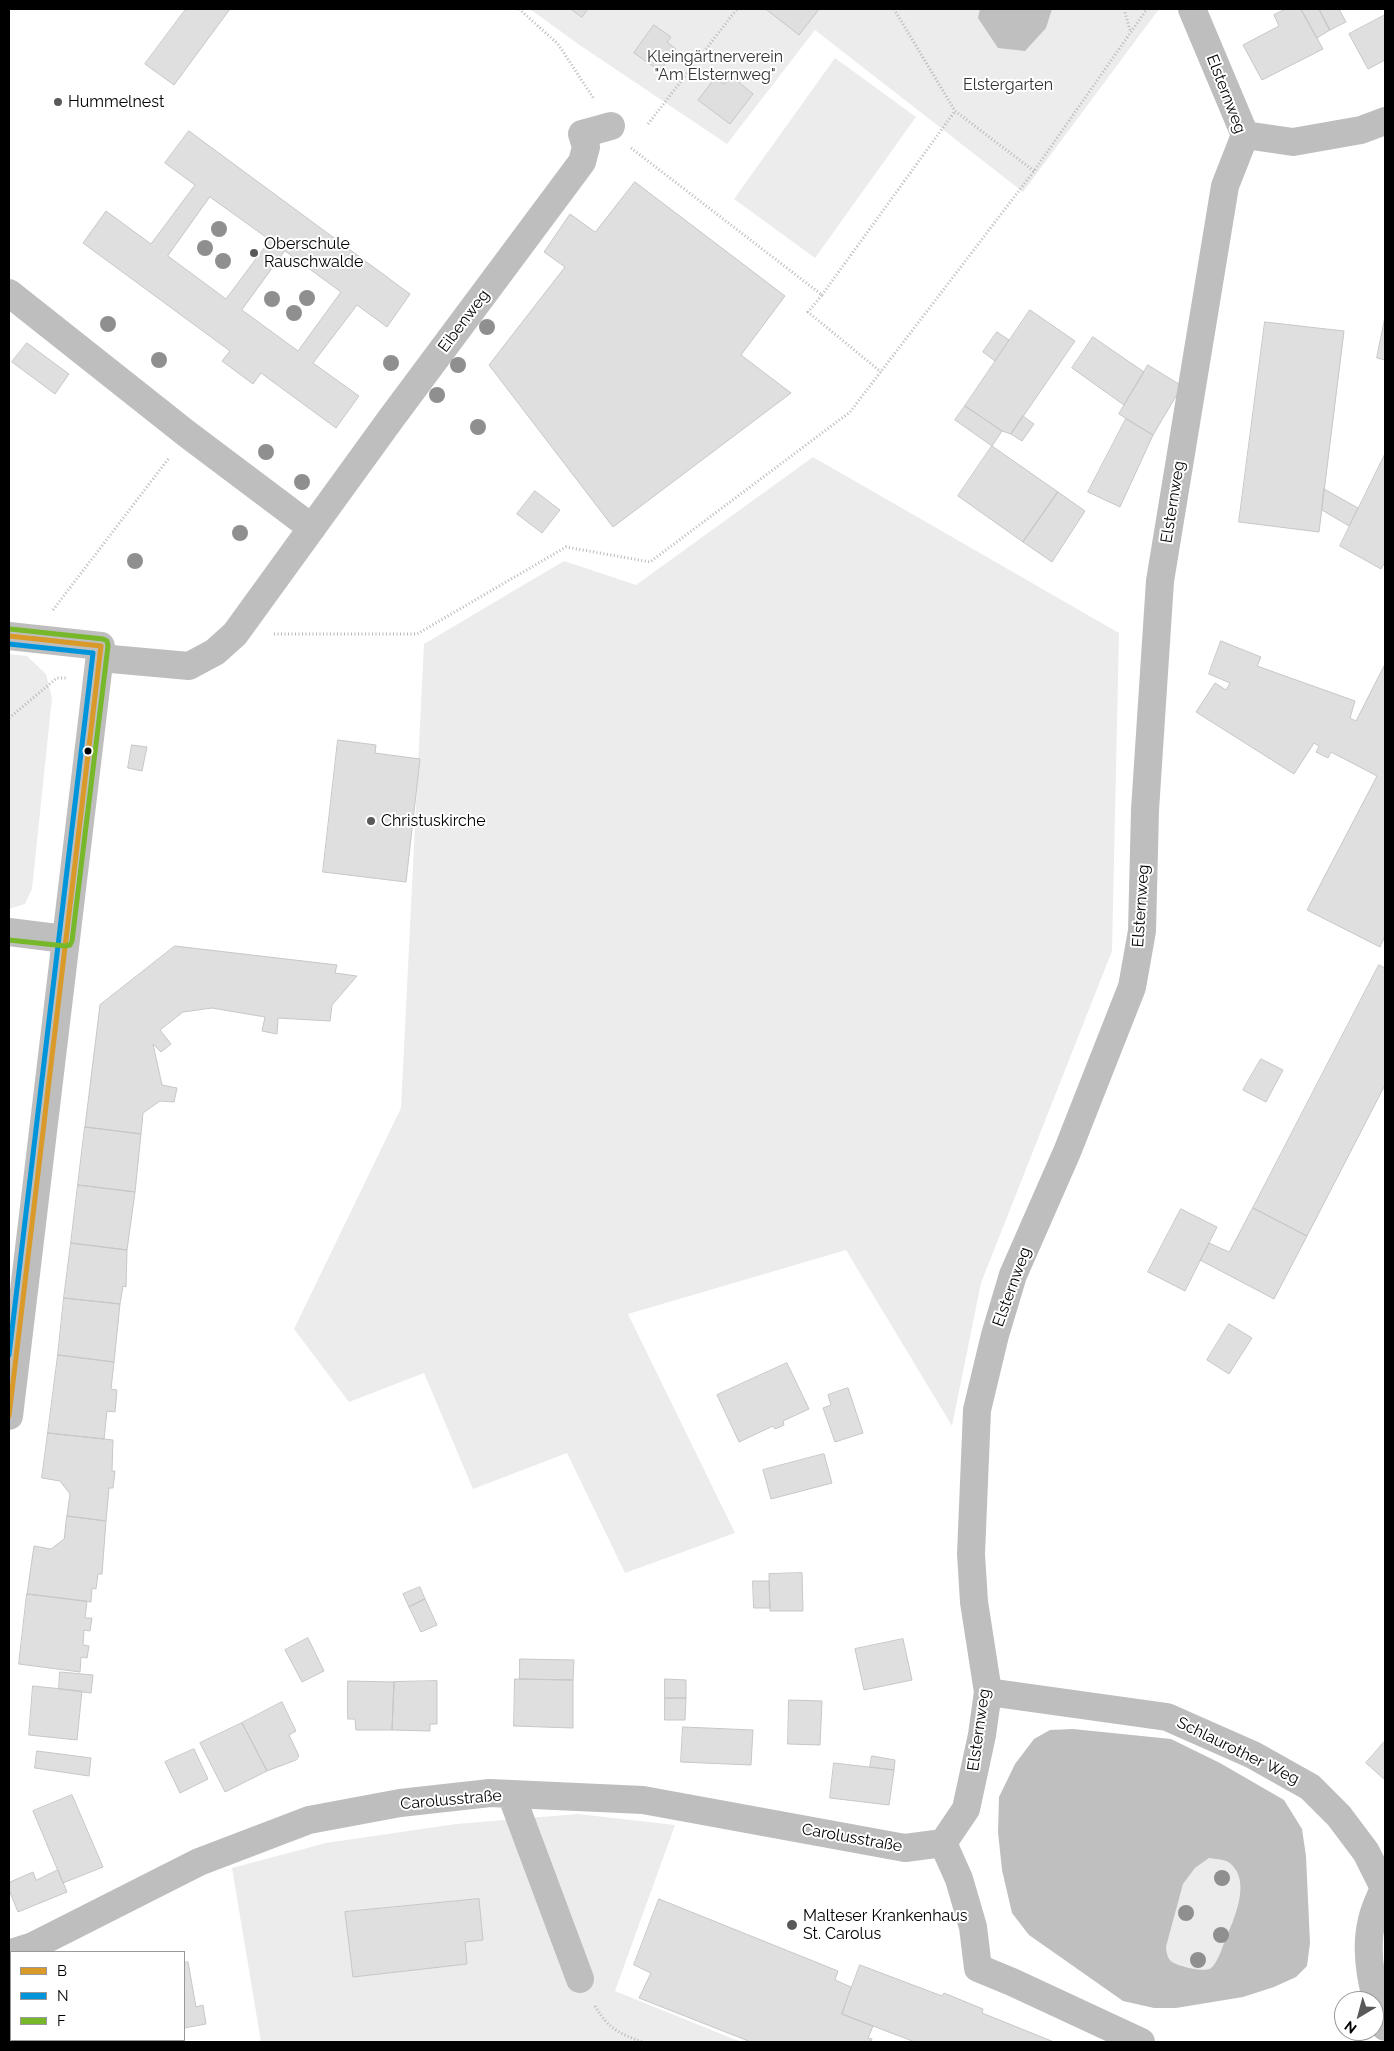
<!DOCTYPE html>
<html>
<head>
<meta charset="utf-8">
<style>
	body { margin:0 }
	#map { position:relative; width:1394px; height:2051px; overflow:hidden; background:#fff; font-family:Raleway,sans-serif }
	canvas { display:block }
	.frame { position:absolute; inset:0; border:10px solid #000; pointer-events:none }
	.legend { position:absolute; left:10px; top:1951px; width:175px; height:90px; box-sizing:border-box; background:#fff; border:1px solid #999; margin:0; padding:6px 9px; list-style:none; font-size:15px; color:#000 }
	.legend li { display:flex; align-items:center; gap:10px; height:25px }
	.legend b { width:25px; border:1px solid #999 }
	.north { position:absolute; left:1334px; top:1991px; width:50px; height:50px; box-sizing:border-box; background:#fff; border:1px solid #999; border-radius:50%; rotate:217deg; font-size:14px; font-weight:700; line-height:20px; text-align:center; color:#000 }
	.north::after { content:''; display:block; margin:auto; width:18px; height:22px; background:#595959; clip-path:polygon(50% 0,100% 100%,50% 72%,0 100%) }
</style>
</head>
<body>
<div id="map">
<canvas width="1394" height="2051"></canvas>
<div class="frame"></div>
<ul class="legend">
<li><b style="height:6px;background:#d99a29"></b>B</li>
<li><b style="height:6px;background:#0095db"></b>N</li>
<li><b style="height:6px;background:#76b82a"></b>F</li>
</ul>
<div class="north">N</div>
</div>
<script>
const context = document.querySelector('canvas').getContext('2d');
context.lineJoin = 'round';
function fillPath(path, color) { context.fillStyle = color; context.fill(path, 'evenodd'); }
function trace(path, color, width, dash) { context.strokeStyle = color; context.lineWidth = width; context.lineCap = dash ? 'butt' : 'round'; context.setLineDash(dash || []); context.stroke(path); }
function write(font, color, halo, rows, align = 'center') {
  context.font = font + ' Raleway,sans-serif'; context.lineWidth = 4; context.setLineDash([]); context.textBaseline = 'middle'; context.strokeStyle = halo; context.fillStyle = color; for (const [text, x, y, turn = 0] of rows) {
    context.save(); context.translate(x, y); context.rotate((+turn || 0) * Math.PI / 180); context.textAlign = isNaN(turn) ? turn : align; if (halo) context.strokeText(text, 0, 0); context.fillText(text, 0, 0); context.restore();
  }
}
const green = new Path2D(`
	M530,9H1159L1023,192L815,30L727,144L578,44Z
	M835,58L916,117L815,258L734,199Z
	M813,457L1119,633L1112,951L981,1283L952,1426L846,1250L628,1314L735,1533L625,1573L567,1453L473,1489L424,1373L349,1402L294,1329L401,1108L424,644L564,561L636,585Z
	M9,654L27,656L46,674L52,698L32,889L25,904L9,909Z
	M578,1814L675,1825L615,1991L741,2042H261L232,1868L326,1843L456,1824Z
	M1209,1858C1214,1859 1223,1859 1228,1862C1253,1877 1234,1920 1225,1940C1222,1948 1218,1962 1211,1968C1206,1973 1176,1966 1171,1961C1167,1957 1167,1953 1166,1947L1183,1884L1195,1868Z`);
const water = new Path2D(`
	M980,9H1052L1046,28L1025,51L998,48L978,18Z
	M1073,1729L1171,1739L1220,1763L1284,1800L1302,1829L1306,1856L1310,1943L1307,1966L1296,1977L1274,1987L1243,1997L1176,2008H1154L1123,2001L1029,1935L1012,1913L1002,1870L998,1832L999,1797L1015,1764L1034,1739L1050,1730ZM1209,1858C1214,1859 1223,1859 1228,1862C1253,1878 1234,1920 1225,1940C1222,1948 1218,1962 1211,1968C1206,1973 1176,1966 1171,1961C1167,1957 1167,1953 1166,1947L1183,1884L1195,1868Z`);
const building = new Path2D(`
	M186,9H230L174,85L145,64Z
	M571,9H588L582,17Z
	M768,9H819L799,35L767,10Z
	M1286,9H1301L1323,49L1262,80L1243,45L1279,26L1274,15Z
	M1301,9H1319L1330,30L1317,38Z
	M1319,9H1339L1346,22L1330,30Z
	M1385,15V60L1368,69L1349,34Z
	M654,25L671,37L667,42L676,49L660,71L634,53Z
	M730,75L753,94L730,124L698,100L715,78L724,84Z
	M189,131L410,294L387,327L357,305L313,363L359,396L336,428L261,373L253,384L222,361L230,351L83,243L106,211L151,244L195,185L165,163ZM210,197L270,240L226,299L168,256ZM285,251L341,292L298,351L242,310Z
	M635,182L785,296L741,355L791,393L613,527L489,365L565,267L544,252L570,214L595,232Z
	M1030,310L1075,341L1011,434L1002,431L965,406Z
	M1385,317V360L1377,358Z
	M1265,322L1344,331L1319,532L1239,522Z
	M997,332L1009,340L995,361L983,352Z
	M1093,337L1144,372L1124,405L1072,368Z
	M27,343L69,374L55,394L12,362Z
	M1148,365L1182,386L1153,435L1119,414Z
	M965,406L1002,431L992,446L955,420Z
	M1023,416L1034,424L1022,441L1011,434Z
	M1126,419L1153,435L1120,507L1088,492Z
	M992,446L1058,492L1023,542L958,496Z
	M1385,454V562L1381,569L1340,546Z
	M1324,489L1358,508L1349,526L1322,510Z
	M535,491L560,510L542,533L517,514Z
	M1058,492L1085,511L1052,562L1023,542Z
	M1221,641L1261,657L1257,666L1355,701L1350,718L1356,721L1385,664V936L1380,947L1307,910L1377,776L1331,752L1328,758L1316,752L1319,746L1314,743L1294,774L1196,712L1215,683L1226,690L1230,683L1209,674Z
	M338,740L376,745L375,753L420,759L406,882L323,872Z
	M132,745L147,747L142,771L128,768Z
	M175,946L337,965L335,973L357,976L332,1005L330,1021L278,1018L277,1034L262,1031L265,1017L212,1008L183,1012L160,1030L171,1044L161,1052L153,1044L162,1085L177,1088L174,1102L160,1101L143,1113L141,1134L85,1127L100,1005Z
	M1379,965L1385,968V1085L1307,1236L1253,1208Z
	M1261,1059L1283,1070L1266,1102L1243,1090Z
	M85,1127L141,1134L135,1192L78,1185Z
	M78,1185L135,1192L127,1250L71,1243Z
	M1253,1208L1307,1236L1274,1299L1200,1260L1209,1243L1229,1252Z
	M1181,1209L1217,1227L1185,1291L1148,1272Z
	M71,1243L127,1250L126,1287L123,1286L120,1304L64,1298Z
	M64,1298L120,1304L114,1362L58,1355Z
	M1229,1324L1252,1338L1229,1374L1207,1360Z
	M58,1355L114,1362L111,1389L117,1390L115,1412L107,1411L104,1439L48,1433Z
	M787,1363L809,1409L783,1421L784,1425L775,1429L773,1426L739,1442L717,1395Z
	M848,1388L863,1433L835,1442L823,1408L831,1405L828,1395Z
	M48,1433L113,1440L112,1471H115L113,1488H109L106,1521L67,1516L70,1494L60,1481L42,1478Z
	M824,1454L832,1483L771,1499L763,1470Z
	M67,1516L106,1521L102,1574H98L96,1589L92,1588L91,1602L27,1594L34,1546L51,1549L64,1539Z
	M802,1573L803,1611H770L769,1574Z
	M753,1581H769L770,1608H754Z
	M420,1587L425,1599L409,1607L403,1594Z
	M27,1594L87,1601L85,1618H92L90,1631L84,1630L83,1645L89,1646L87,1658L81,1657L80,1672L19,1664Z
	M425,1599L437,1625L421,1632L409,1607Z
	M308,1638L324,1671L302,1682L285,1650Z
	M903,1639L912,1680L864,1690L855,1649Z
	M520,1659L574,1660L573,1680L520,1679Z
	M60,1672L93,1675L91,1693L59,1689Z
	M515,1679L573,1680V1728L514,1726Z
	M665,1679L686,1680V1698H665Z
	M348,1681L394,1682L392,1730H356L355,1719H348Z
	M437,1681V1724H430V1731L392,1730L394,1682Z
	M33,1686L82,1691L77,1740L29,1735Z
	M665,1698H686L685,1720H665Z
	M789,1700L822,1701L820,1745L788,1744Z
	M282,1702L296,1731L289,1735L299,1756L296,1760L267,1771L242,1723Z
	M242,1723L267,1771L225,1792L200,1743Z
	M683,1727L753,1730L751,1765L681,1762Z
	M1385,1741V1780L1366,1763Z
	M194,1749L208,1779L180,1793L165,1762Z
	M37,1751L91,1758L89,1776L35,1768Z
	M872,1756L895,1760L894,1770L870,1767Z
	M834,1763L894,1770L889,1805L830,1798Z
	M72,1795L103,1867L63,1883L33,1811Z
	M58,1870L67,1892L18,1912L9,1890L10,1882L33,1872L36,1880Z
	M479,1899L483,1940L465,1942L467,1964L353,1977L345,1912Z
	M659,1899L838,1971L835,1980L851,1987L842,2014L873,2026L868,2038L872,2039L871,2042H751L639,1998L651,1973L634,1965Z
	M188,1962L196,2007L203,2005L206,2024L184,2028V1963Z
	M860,1965L942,1996L944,1993L983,2009L982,2013L1054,2042H915L873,2026L842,2014Z`);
const path = new Path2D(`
	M519,9L558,44L594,99
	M894,9L955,111L1034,171
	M1124,9L1130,30
	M648,124L737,9
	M631,148L822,295L808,312L881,372
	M822,295L955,111
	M53,610L169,458
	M274,634H417L566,547L650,562L850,412L1034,171L1147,9
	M9,718L57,678H66
	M595,2006C608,2028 618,2033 642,2042`);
const minor = new Path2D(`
	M1245,135L1293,142L1361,130L1385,121
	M9,293L187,434L312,528
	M9,636L101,646L9,1416
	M100,658L189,666L215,652L235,634L390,420L582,162L586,147L582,134L611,126
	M9,932L65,939
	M988,1692L1167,1717L1253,1755L1310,1787L1339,1816L1366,1852L1384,1888C1380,1898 1374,1909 1372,1920C1363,1955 1374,1995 1385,2027
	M511,1794L580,1979
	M943,1843L966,1809L982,1735L988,1692L974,1602L971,1554L977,1410L995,1335L1013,1275L1067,1152L1132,987L1142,931L1145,810L1160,581L1225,186L1245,135L1192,9
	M943,1843L959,1879L973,1927L978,1968L1012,1982L1141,2042
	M14,1952L33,1946L199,1862L309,1820L400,1803L490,1793L643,1800L905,1848L943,1843`);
const bus1 = new Path2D(`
	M9,636L101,646L9,1416`);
const bus2 = new Path2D(`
	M9,644L93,653L9,1355`);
const bus3 = new Path2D(`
	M9,940L65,946L70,945L72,941L108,646L107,641L103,639L10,629`);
const trees = [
	[219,229],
	[205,248],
	[223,261],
	[307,298],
	[272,299],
	[294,313],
	[108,324],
	[487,327],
	[159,360],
	[391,363],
	[458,365],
	[437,395],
	[478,427],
	[266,452],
	[302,482],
	[240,533],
	[135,561],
	[1222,1878],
	[1186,1913],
	[1221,1935],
	[1198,1960]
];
const markers = [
	[58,102,5,"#595959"],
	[254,253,5,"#595959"],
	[88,751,4.5,"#000"],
	[371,821,5,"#595959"],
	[792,1925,6,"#595959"]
];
const parkNames = [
	["Kleingärtnerverein",715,57],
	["\"Am Elsternweg\"",715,75],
	["Elstergarten",1008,85]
];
const streetNames = [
	["Elsternweg",1226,94,69],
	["Eibenweg",464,321,-53],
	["Elsternweg",1173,502,-81],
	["Elsternweg",1141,906,-86],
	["Elsternweg",1012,1287,-70],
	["Elsternweg",979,1730,-82],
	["Schlaurother Weg",1238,1751,26],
	["Carolusstraße",451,1800,-5],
	["Carolusstraße",852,1838,10]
];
const poiNames = [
	["Hummelnest",68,102],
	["Oberschule",264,244],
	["Rauschwalde",264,262],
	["Christuskirche",381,821],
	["Malteser Krankenhaus",803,1916],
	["St. Carolus",803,1934]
];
fillPath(green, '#ececec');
fillPath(water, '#bfbfbf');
fillPath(building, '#dfdfdf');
trace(building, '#c7c7c7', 1);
trace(path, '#b9b9b9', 3, [1, 2.5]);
trace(minor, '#bebebe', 28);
trace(bus1, '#d99a29', 5);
trace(bus2, '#0095db', 5);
trace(bus3, '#76b82a', 5);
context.fillStyle = '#8f8f8f';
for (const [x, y] of trees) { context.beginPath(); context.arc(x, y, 8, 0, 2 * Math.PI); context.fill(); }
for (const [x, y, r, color] of markers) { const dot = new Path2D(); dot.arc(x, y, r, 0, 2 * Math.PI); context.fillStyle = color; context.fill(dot); trace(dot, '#fff', 2); }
write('16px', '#333', '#fff', parkNames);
write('16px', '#000', '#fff', streetNames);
write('16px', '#000', '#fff', poiNames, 'left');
</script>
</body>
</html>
